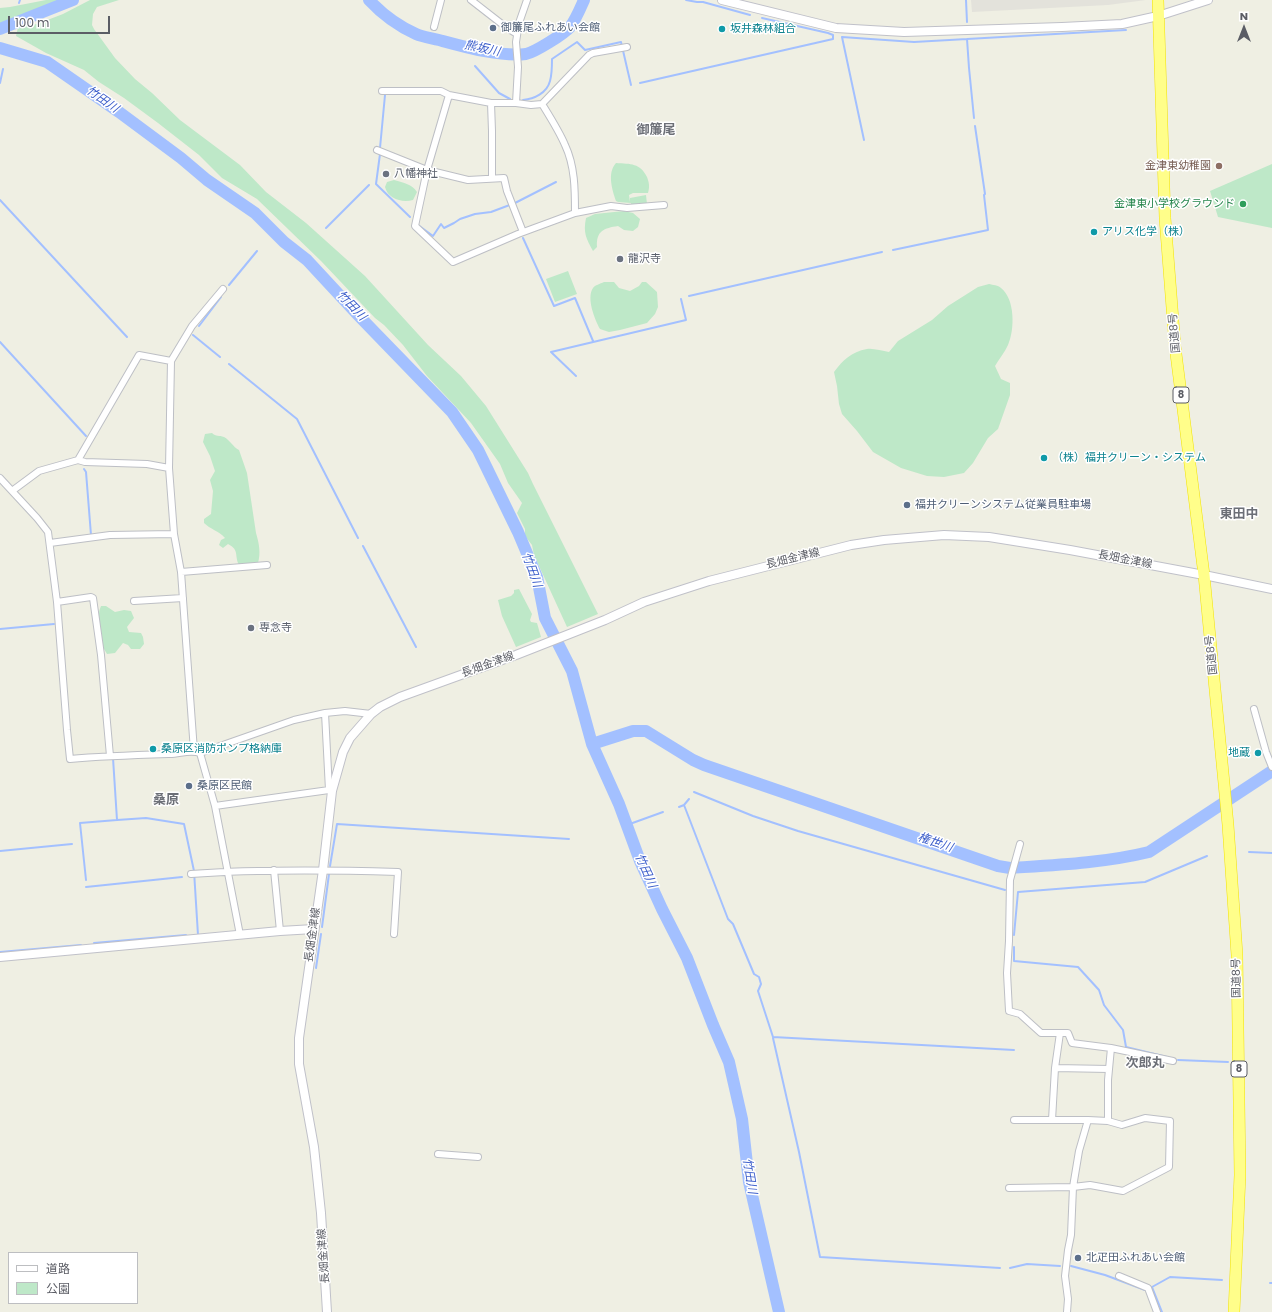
<!DOCTYPE html>
<html>
<head>
<meta charset="utf-8">
<style>
	body { margin:0 }
	#map { position:relative; width:1272px; height:1312px; overflow:hidden; background:#efefe3; font-family:Poppins,"Noto Sans JP",sans-serif }
	canvas { display:block }
	.legend { position:absolute; left:8px; top:1252px; width:130px; height:52px; box-sizing:border-box; background:#fff; border:1px solid #bdbec1; margin:0; padding:5px 7px; list-style:none; font-size:12px; color:#5b5d65 }
	.legend li { display:flex; align-items:center; gap:8px; height:20px }
	.legend b { width:20px; border:1px solid #bdbec1 }
	.north { position:absolute; left:1224px; top:8px; width:40px; height:40px; -webkit-text-stroke:3px #fff; paint-order:stroke; rotate:0deg; font-size:11px; font-weight:700; line-height:16px; text-align:center; color:#5b5d65 }
	.north::after { content:''; display:block; margin:auto; width:14px; height:18px; background:#5b5d65; clip-path:polygon(50% 0,100% 100%,50% 72%,0 100%) }
	.scale { position:absolute; left:8px; top:16px; width:102px; height:18px; box-sizing:border-box; border:2px solid #5b5d65; border-top:0; padding-left:5px; font-size:12px; line-height:14px; white-space:nowrap; color:#5b5d65; -webkit-text-stroke:3px #fff; paint-order:stroke }
</style>
</head>
<body>
<div id="map">
<canvas width="1272" height="1312"></canvas>
<ul class="legend">
<li><b style="height:5px;background:#fff"></b>道路</li>
<li><b style="height:11px;background:#bee8c8"></b>公園</li>
</ul>
<div class="north">N</div>
<div class="scale">100 m</div>
</div>
<script>
const context = document.querySelector('canvas').getContext('2d');
context.lineJoin = 'round';
function fillPath(path, color) { context.fillStyle = color; context.fill(path, 'evenodd'); }
function trace(path, color, width, dash) { context.strokeStyle = color; context.lineWidth = width; context.lineCap = dash ? 'butt' : 'round'; context.setLineDash(dash || []); context.stroke(path); }
function write(font, color, halo, rows, align = 'center') {
  context.font = font + ' Poppins,"Noto Sans JP",sans-serif'; context.lineWidth = 3; context.setLineDash([]); context.textBaseline = 'middle'; context.strokeStyle = halo; context.fillStyle = color; for (const [text, x, y, turn = 0] of rows) {
    context.save(); context.translate(x, y); context.rotate((+turn || 0) * Math.PI / 180); context.textAlign = isNaN(turn) ? turn : align; if (halo) context.strokeText(text, 0, 0); context.fillText(text, 0, 0); context.restore();
  }
}
const industrial = new Path2D(`
	M971,0H1146L1108,5L972,12Z`);
const green = new Path2D(`
	M46,0H64L27,14L0,26V8L10,7Z
	M90,0H119L97,7L93,14L92,25L94,29L115,58L135,79L152,93L180,120L240,165L266,192L306,223L365,276L428,345L461,376L486,406L528,473L533,484L598,614L567,627L534,555L532,545L525,536V529L517,513L522,503L508,483L500,464L471,423L427,376L403,345L384,325L375,318L321,261L257,199L222,178L199,155L158,123L124,98L99,82L84,70L46,53L16,36L18,27L37,24L63,14Z
	M616,163C631,164 640,163 647,177C649,183 650,186 648,193H633L629,195L630,202V198L646,195L647,204L631,206V203L618,202L616,201C612,189 607,173 616,163Z
	M1272,164V228L1218,217L1210,191Z
	M394,180C404,183 412,184 417,192L413,200C402,203 388,199 385,187L387,182Z
	M624,211L633,213L640,219L638,227L633,231L624,230L618,226C604,228 596,231 597,247L593,251C586,238 583,233 586,218L595,214Z
	M568,271L577,294L555,302L546,279Z
	M604,282H614L619,288L630,291L639,286L642,282H646L657,292L658,307L655,314L647,323L620,330L609,332L600,329C595,320 586,298 593,288C595,285 600,284 604,282Z
	M989,284C993,285 998,285 1001,288C1015,299 1015,329 1008,345C1005,352 999,359 995,366L1001,379L1010,383V395L998,429L988,438L973,463L964,473L944,477L927,476L901,468L873,452L857,431L842,414L839,404L837,386L834,372C843,360 851,352 867,349C873,348 882,351 889,352L898,341L932,320L948,306L978,287Z
	M212,433C216,437 219,435 224,437C230,440 233,447 239,450L247,473L256,533C259,543 261,553 258,563L239,565C234,556 240,550 228,544L223,548L219,545L221,540L225,538C219,531 210,529 204,523V519L211,514L213,491L210,480L215,471L210,456L203,442L205,434Z
	M519,589L532,614L530,620L531,622L537,623L541,637L516,647L502,616L498,600L511,596L514,593V590Z
	M101,606H106L115,612L124,610L131,611L134,618L127,627L129,632L141,633L143,637L144,644L140,649H131L128,645L123,643L115,653L107,654L101,644C103,631 95,618 101,606Z`);
const stream = new Path2D(`
	M686,0L697,2H703L750,15
	M966,0L967,22
	M19,3L20,0
	M967,39L969,68L974,118
	M475,66L499,93L510,99
	M0,83L3,69
	M640,83L833,39V35L828,33L762,18
	M523,100C534,99 547,93 550,81C552,74 552,67 552,59L577,42L585,50L621,42L631,85
	M864,140L842,37L914,42L1126,30
	M380,148L385,95
	M380,154L376,184L410,217
	M0,200L127,337
	M418,225L433,236L441,224L444,228L454,223L460,219L475,214L491,212L515,203L556,182
	M326,228L369,185
	M523,238L554,306L575,298L593,341
	M893,250L988,230L984,195L985,194L975,126
	M229,285L257,251
	M689,296L882,252
	M199,326L221,297
	M193,335L220,357
	M0,342L86,436
	M229,364L297,419L358,538
	M576,376L551,352L686,320L681,299
	M84,469L86,472L91,535
	M363,546L416,647
	M0,629L54,624
	M113,758L117,820L146,818L184,824L194,871L198,935
	M694,792L753,816L798,831L1005,890
	M689,799L684,805L728,919L733,924L754,974L759,977L761,984L758,991L773,1037L1014,1050
	M679,807L684,805
	M627,825L663,812
	M0,851L72,844
	M1249,852L1272,853
	M330,866L337,824L569,839
	M86,880L80,823L117,820
	M86,887L182,877
	M322,927L329,874
	M1014,935L1018,892L1145,882L1207,856
	M94,943L186,935
	M1014,947V961L1078,967L1099,990L1104,1005L1123,1030L1126,1047L1167,1057
	M0,952L81,945
	M316,968L321,934
	M773,1038L799,1152L820,1257L1000,1268
	M1178,1060L1228,1062
	M1071,1266L1105,1275L1145,1290
	M1010,1268L1027,1264L1060,1266
	M1270,1283H1272
	M1162,1312L1152,1287L1170,1277L1222,1280`);
const river = new Path2D(`
	M369,0C382,14 398,26 416,34C423,37 431,38 439,40C465,47 500,57 526,54C535,52 564,34 570,27C576,19 580,9 584,0
	M0,29L73,0
	M0,48L47,62L119,112L181,158L207,180L255,213L284,242L307,260L358,315L452,412L478,450L518,532L537,577L545,618L572,671L592,744L619,804L640,861L662,909L687,958L713,1025L729,1062L742,1119L749,1182L779,1312
	M592,744L633,731H646L693,760L704,765L998,866L1010,868C1057,865 1104,863 1149,852L1272,771`);
const street = new Path2D(`
	M471,0L507,28L517,34
	M434,27L441,0
	M382,91H441L449,95L491,103H516L531,105L542,104L589,55L593,53L627,47
	M449,95L427,170L415,226L453,262L518,234L575,213L611,206L627,208L664,205
	M491,103L492,131V178
	M516,103L518,67L516,42L519,23L527,0
	M542,104C550,117 559,131 565,145C575,166 575,190 575,213
	M377,150L427,170L468,180L504,178L507,191L523,232
	M78,460L85,462L147,464L169,468
	M0,478L37,518L48,532L57,602L67,730L70,759C103,756 137,755 170,754C180,754 190,749 200,753L294,720L325,713L345,711L371,714
	M12,491L39,471L78,460L139,355L171,361
	M50,543L110,535L174,534
	M181,572L267,565
	M134,601L183,598
	M57,602L91,597L93,598L101,655L110,756
	M1254,709L1266,752L1272,767
	M325,713L329,790L332,791
	M194,751L181,572L174,534L169,468L171,361L192,326L223,289
	M200,753L215,806L240,935
	M215,806L329,790
	M1020,844L1010,880L1009,941L1007,973L1009,1011L1020,1014L1041,1033H1068L1072,1043L1111,1048L1108,1080V1121
	M274,870L280,931
	M191,874C260,869 329,870 398,872L394,934
	M1111,1048L1173,1061
	M1055,1068L1109,1069
	M1014,1120H1052L1055,1068L1060,1033
	M1052,1120H1088
	M438,1154L478,1157
	M1009,1188L1073,1187L1090,1185L1123,1191L1169,1167L1170,1121L1145,1118L1122,1125L1108,1121L1088,1120L1079,1151L1073,1187L1071,1235L1068,1250L1065,1276L1068,1299L1067,1312
	M1119,1276L1148,1288L1157,1312`);
const secondary = new Path2D(`
	M722,0L836,28L904,32L1062,27L1122,24L1158,16L1208,0
	M0,957L280,931L314,929
	M327,1312L321,1213L314,1147L299,1064V1038L323,870L332,791L343,752L350,738L371,714L380,707L400,697L516,655L605,620L644,602L709,581L851,545L884,540L944,535L989,537L1070,550L1204,575L1272,589`);
const highway = new Path2D(`
	M1158,0L1165,218L1175,346L1204,575L1228,825L1237,955L1240,1175L1234,1312`);
const markers = [
	[493,28,4,"#5c6f8a"],
	[722,29,4,"#0f9aa8"],
	[1219,166,4,"#8d6e63"],
	[386,174,4,"#6b7280"],
	[1243,204,4,"#2e9e5b"],
	[1094,232,4,"#0f9aa8"],
	[620,259,4,"#6b7280"],
	[1044,458,4,"#0f9aa8"],
	[907,505,4,"#5c6f8a"],
	[251,628,4,"#6b7280"],
	[153,749,4,"#0f9aa8"],
	[1258,753,4,"#0f9aa8"],
	[189,786,4,"#5c6f8a"],
	[1078,1258,4,"#5c6f8a"]
];
const shields = [
	[1181,395,16],
	[1239,1069,16]
];
const shieldNames = [
	["8",1181,395],
	["8",1239,1069]
];
const serviceNames = [
	["御簾尾ふれあい会館",501,28],
	["福井クリーンシステム従業員駐車場",915,505],
	["桑原区民館",197,786],
	["北疋田ふれあい会館",1086,1258]
];
const cultureNames = [
	["坂井森林組合",730,29],
	["アリス化学（株）",1102,232],
	["（株）福井クリーン・システム",1052,458],
	["桑原区消防ポンプ格納庫",161,749],
	["地蔵",1250,753,"right"]
];
const educationNames = [
	["金津東幼稚園",1211,166]
];
const worshipNames = [
	["八幡神社",394,174],
	["龍沢寺",628,259],
	["専念寺",259,628]
];
const leisureNames = [
	["金津東小学校グラウンド",1235,204]
];
const streetNames = [
	["国道8号",1175,333,-95],
	["長畑金津線",793,559,-14],
	["長畑金津線",1125,560,11],
	["国道8号",1212,655,-96],
	["長畑金津線",488,665,-20],
	["長畑金津線",313,935,-82],
	["国道8号",1237,978,-91],
	["長畑金津線",324,1256,-94]
];
const waterNames = [
	["熊坂川",482,49,12],
	["竹田川",102,100,35],
	["竹田川",351,306,46],
	["竹田川",531,570,70],
	["権世川",935,843,19],
	["竹田川",645,871,66],
	["竹田川",749,1176,81]
];
const quarterNames = [
	["御簾尾",656,131],
	["東田中",1239,515],
	["桑原",166,801],
	["次郎丸",1145,1064]
];
fillPath(industrial, '#e3e2db');
fillPath(green, '#bee8c8');
trace(stream, '#a3c0ff', 2);
trace(river, '#a3c0ff', 12);
trace(street, '#bdbfc5', 8);
trace(secondary, '#c0c1c9', 10);
trace(highway, '#f2e200', 12);
trace(street, '#fff', 6);
trace(secondary, '#fff', 8);
trace(highway, '#fffe8a', 11);
for (const [x, y, r, color] of markers) { const dot = new Path2D(); dot.arc(x, y, r, 0, 2 * Math.PI); context.fillStyle = color; context.fill(dot); trace(dot, '#fff', 1.5); }
for (const [x, y, w] of shields) { const box = new Path2D(); box.roundRect(x - w / 2, y - 8, w, 16, 3); context.fillStyle = '#fff'; context.fill(box); trace(box, '#5b5d65', 1); }
write('bold 10px', '#5b5d65', null, shieldNames);
write('11px', '#4e5e75', '#fff', serviceNames, 'left');
write('11px', '#0d838f', '#fff', cultureNames, 'left');
write('11px', '#785e54', '#fff', educationNames, 'right');
write('11px', '#5b616d', '#fff', worshipNames, 'left');
write('11px', '#27864d', '#fff', leisureNames, 'right');
write('11px', '#5b5d65', '#fff', streetNames);
write('italic 12px', '#3d5fcb', '#fff', waterNames);
write('bold 13px', '#6c6f77', '#fff', quarterNames);
</script>
</body>
</html>
